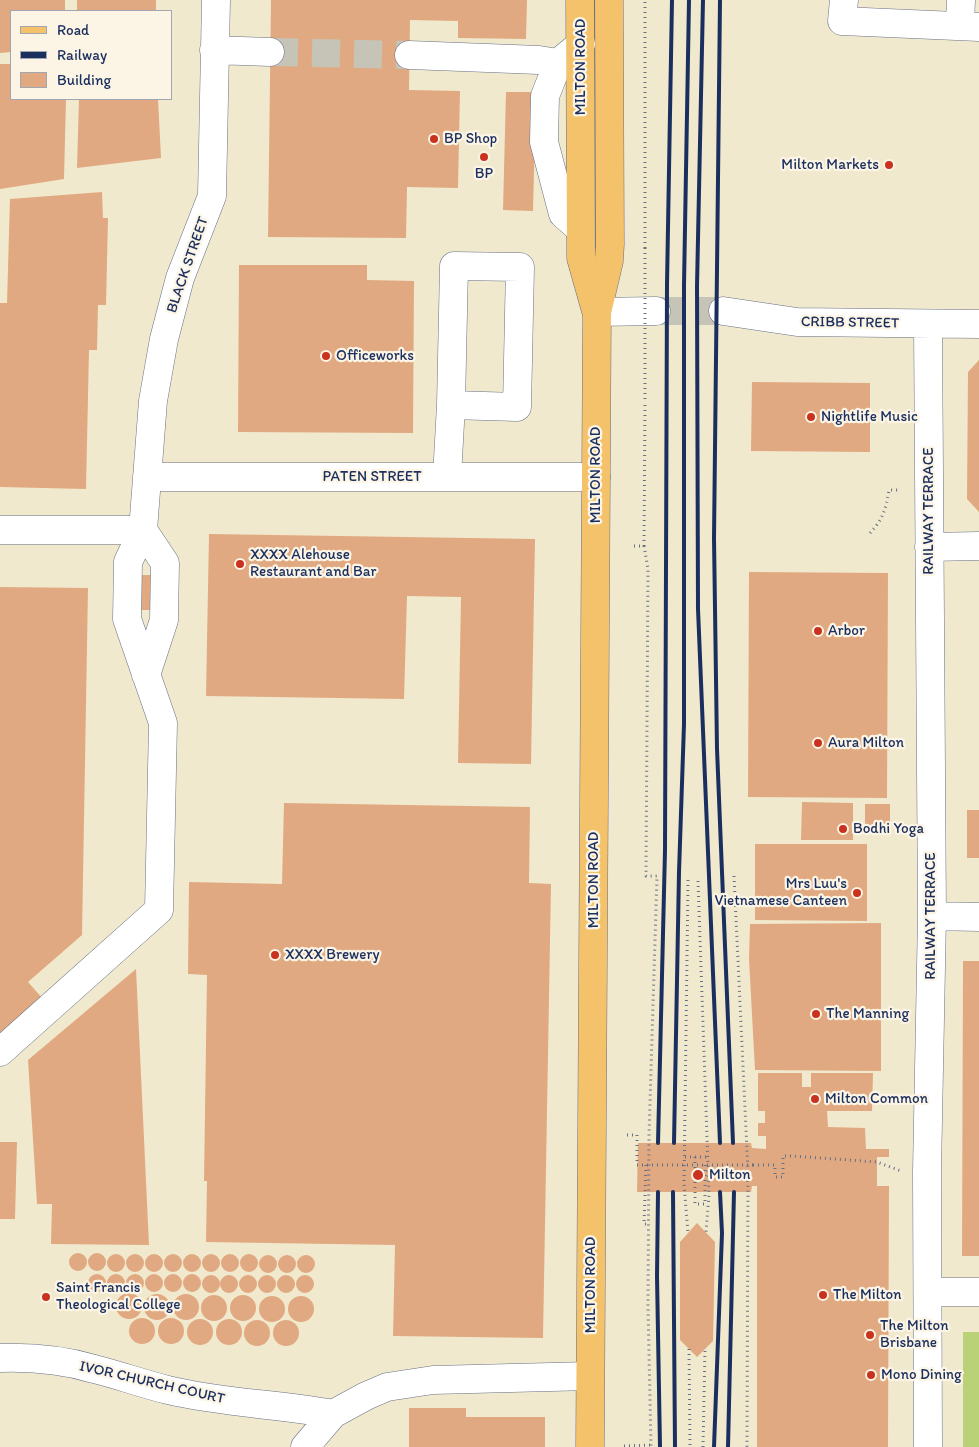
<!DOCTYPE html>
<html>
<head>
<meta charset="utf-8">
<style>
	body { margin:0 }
	#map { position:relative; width:979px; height:1447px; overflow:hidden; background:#f1e9cd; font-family:Itim,sans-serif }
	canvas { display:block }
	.legend { position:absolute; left:10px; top:10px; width:162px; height:90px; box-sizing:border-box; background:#fcf5e5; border:1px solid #a2a6af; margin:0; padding:6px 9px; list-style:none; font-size:15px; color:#1b2f5e }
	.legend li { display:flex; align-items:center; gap:10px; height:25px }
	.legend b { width:25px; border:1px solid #a2a6af }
</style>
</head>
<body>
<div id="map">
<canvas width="979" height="1447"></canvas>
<ul class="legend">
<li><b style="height:6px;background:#f3c26a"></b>Road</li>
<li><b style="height:6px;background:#1b2f5e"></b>Railway</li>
<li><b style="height:14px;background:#e1a981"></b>Building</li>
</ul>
</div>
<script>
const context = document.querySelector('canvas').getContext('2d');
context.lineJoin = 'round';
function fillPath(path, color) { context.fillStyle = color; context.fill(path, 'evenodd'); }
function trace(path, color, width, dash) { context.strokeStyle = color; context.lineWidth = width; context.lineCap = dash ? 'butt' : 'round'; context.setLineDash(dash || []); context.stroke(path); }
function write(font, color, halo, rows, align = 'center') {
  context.font = font + ' Itim,sans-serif'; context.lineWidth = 4.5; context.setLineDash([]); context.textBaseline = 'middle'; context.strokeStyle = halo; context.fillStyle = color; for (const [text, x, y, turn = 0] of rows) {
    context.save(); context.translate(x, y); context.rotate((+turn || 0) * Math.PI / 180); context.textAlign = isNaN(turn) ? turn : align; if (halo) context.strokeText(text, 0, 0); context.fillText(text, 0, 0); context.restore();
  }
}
const green = new Path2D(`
	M963,1332H979V1447H963Z`);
const building = new Path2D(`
	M0,0H65V11H11V52L0,53Z
	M77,0H156V11H77Z
	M271,0H527L526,39L458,38V21L410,20L409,90L460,91L458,188L407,187L406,238L268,237Z
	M0,64H11V99H66L64,179L0,189Z
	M506,92H536L533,211L503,210Z
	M79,99H158L161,158L77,168Z
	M102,192L103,218H108L106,305H98L97,350H89L86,489L0,487V303H7L10,199Z
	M239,265H367V280L414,281L413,433L238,432Z
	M979,360V512L967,499L968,372Z
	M752,382L870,383V452L751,451Z
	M209,534L535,539L531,764L458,763L461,597L407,596L404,699L206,696Z
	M749,572L888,573L887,798L748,797Z
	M137,575H155L154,610H136Z
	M0,587L88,588L82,935L28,982L43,999L0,1036Z
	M802,802L853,803V840H801Z
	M284,803L530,807L529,883L551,884L543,1338L393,1336L395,1245L206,1242L207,1181H204L207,975L188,974L189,882L282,884Z
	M865,804H890V829H865Z
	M967,810H979V858H967Z
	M755,844H867V921L755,920Z
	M881,923V1071L755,1070L749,959L750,924Z
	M963,961H979V1256H962Z
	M136,969L149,1245L51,1244L52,1204H37L28,1060Z
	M758,1073H802V1087H811V1073H873L872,1111H827L828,1127L865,1128L866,1149H889V1157H877V1186H889L888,1447H757V1186H752L751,1192H637L638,1143H751L752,1148L766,1149V1136H758V1123H765V1111H758Z
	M0,1142H17L15,1219H0Z
	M697,1223L715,1242L713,1341L697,1357L680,1340V1242Z
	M69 1262a9 9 0 1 1 18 0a9 9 0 1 1-18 0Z
	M88 1262a9 9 0 1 1 18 0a9 9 0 1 1-18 0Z
	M107 1263a9 9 0 1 1 18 0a9 9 0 1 1-18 0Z
	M126 1263a9 9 0 1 1 18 0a9 9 0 1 1-18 0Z
	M202 1263a9 9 0 1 1 18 0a9 9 0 1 1-18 0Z
	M183 1263a9 9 0 1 1 18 0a9 9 0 1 1-18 0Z
	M221 1263a9 9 0 1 1 18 0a9 9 0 1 1-18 0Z
	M145 1263a9 9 0 1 1 18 0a9 9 0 1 1-18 0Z
	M164 1263a9 9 0 1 1 18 0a9 9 0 1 1-18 0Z
	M240 1263a9 9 0 1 1 18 0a9 9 0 1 1-18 0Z
	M259 1264a9 9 0 1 1 18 0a9 9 0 1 1-18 0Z
	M278 1264a9 9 0 1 1 18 0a9 9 0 1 1-18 0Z
	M297 1264a9 9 0 1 1 18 0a9 9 0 1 1-18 0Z
	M183 1283a9 9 0 1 1 18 0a9 9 0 1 1-18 0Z
	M164 1283a9 9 0 1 1 18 0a9 9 0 1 1-18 0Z
	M107 1283a9 9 0 1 1 18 0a9 9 0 1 1-18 0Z
	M88 1283a9 9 0 1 1 18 0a9 9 0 1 1-18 0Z
	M126 1283a9 9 0 1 1 18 0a9 9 0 1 1-18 0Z
	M145 1283a9 9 0 1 1 18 0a9 9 0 1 1-18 0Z
	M277 1284a9 9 0 1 1 18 0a9 9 0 1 1-18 0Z
	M220 1284a9 9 0 1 1 18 0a9 9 0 1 1-18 0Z
	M239 1284a9 9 0 1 1 18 0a9 9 0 1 1-18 0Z
	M258 1284a9 9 0 1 1 18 0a9 9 0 1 1-18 0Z
	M202 1284a9 9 0 1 1 18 0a9 9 0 1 1-18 0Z
	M296 1284a9 9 0 1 1 18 0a9 9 0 1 1-18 0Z
	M116 1306a13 13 0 1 1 26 0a13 13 0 1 1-26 0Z
	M173 1307a13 13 0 1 1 26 0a13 13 0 1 1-26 0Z
	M144 1307a13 13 0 1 1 26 0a13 13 0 1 1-26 0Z
	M201 1308a13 13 0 1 1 26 0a13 13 0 1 1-26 0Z
	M230 1308a13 13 0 1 1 26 0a13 13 0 1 1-26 0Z
	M288 1309a13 13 0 1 1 26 0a13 13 0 1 1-26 0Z
	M259 1309a13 13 0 1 1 26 0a13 13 0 1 1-26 0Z
	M129 1331a13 13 0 1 1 26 0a13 13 0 1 1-26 0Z
	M158 1331a13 13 0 1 1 26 0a13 13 0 1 1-26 0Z
	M187 1332a13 13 0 1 1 26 0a13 13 0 1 1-26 0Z
	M216 1332a13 13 0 1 1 26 0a13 13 0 1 1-26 0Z
	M273 1333a13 13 0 1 1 26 0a13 13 0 1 1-26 0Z
	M244 1333a13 13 0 1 1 26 0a13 13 0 1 1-26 0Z
	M409,1408H466V1417H545V1447H409Z`);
const minorTunnel = new Path2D(`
	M270,52L409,55
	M656,311H723`);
const path = new Path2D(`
	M645,248V0
	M870,533C883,519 886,509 889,490H898
	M634,546H644L645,401
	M644,546L648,569L646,876H657L649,1135L648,1306L651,1447
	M734,876L748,1172L747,1447
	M688,880L684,1184L688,1233
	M698,881L709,1195L706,1232
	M627,1135H637V1165
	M685,1157H708
	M695,1157V1204H705V1165
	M646,1165L644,1224H649
	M753,1165H775V1177H783V1156H792L877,1162L901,1171
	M689,1349L690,1447
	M624,1446L651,1445
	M703,1447L705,1349`);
const minor = new Path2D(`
	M844,0L842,21L979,27
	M960,26L961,0
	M214,50L270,52
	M409,55L539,60L558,63
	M580,229L563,214L544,142L545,96L558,63L581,44
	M723,311L797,322L979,324
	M597,312L656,311
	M147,477H596
	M447,477L451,405L454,266L520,267L517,407L451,405
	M0,530H143
	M143,530L165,563L164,620L146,675
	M929,547L979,546
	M932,916L979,917
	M0,1052L159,910L163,723L127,619L128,562L143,530L153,401L164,339L180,278L212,196L216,0
	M928,1292H979
	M0,1358C31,1357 64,1360 94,1369C119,1375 143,1384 168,1390C222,1403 278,1404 333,1414
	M305,1447L333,1414L366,1396L387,1387L433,1380L590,1376
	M928,1447L927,1171L932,916L928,325`);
const major = new Path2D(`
	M580,0L581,258L596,311
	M590,1447L597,312L609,261L610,244L609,0`);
const rail = new Path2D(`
	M703,0L697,286L698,609L720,1143
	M720,0L714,538L717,749L733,1143
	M658,1143L665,850L667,284L672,0
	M674,1143L679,872L684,724V285L689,0
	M658,1192L657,1276L660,1447
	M673,1192L675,1447
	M714,1447L722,1233L720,1192
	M728,1447L734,1192`);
const pathBridge = new Path2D(`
	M645,248V401
	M637,1165H753`);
const markers = [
	[434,139,5,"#c8321e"],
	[484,157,5,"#c8321e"],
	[889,165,5,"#c8321e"],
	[326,356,5,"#c8321e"],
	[811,417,5,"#c8321e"],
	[240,564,5,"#c8321e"],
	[818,631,5,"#c8321e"],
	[818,743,5,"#c8321e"],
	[843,829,5,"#c8321e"],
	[857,893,5,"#c8321e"],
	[275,955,5,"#c8321e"],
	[816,1014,5,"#c8321e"],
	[815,1099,5,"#c8321e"],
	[698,1175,6,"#c8321e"],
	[823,1295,5,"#c8321e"],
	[46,1297,5,"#c8321e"],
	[870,1335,5,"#c8321e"],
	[871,1375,5,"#c8321e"]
];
const streetNames = [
	["MILTON ROAD",581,67,-90],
	["BLACK STREET",188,265,-71],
	["CRIBB STREET",850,323,1],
	["MILTON ROAD",596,475,-90],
	["PATEN STREET",372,477],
	["RAILWAY TERRACE",929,511,-90],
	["MILTON ROAD",594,880,-90],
	["RAILWAY TERRACE",931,916,-90],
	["MILTON ROAD",591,1285,-90],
	["IVOR CHURCH COURT",152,1383,13]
];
const poiNames = [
	["BP Shop",444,139],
	["Milton Markets",879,165,"right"],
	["BP",484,174,"center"],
	["Officeworks",336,356],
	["Nightlife Music",821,417],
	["XXXX Alehouse",250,555],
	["Restaurant and Bar",250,572],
	["Arbor",828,631],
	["Aura Milton",828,743],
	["Bodhi Yoga",853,829],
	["Mrs Luu's",847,884,"right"],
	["Vietnamese Canteen",847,901,"right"],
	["XXXX Brewery",285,955],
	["The Manning",826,1014],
	["Milton Common",825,1099],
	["Milton",709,1175],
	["Saint Francis",56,1288],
	["Theological College",56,1305],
	["The Milton",833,1295],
	["The Milton",880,1326],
	["Brisbane",880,1343],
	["Mono Dining",881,1375]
];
fillPath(green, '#b9d277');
fillPath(building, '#e1a981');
trace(minorTunnel, '#c6c4b7', 28, [28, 14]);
trace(minor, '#667085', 29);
trace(major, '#667085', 29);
trace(path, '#667085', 3, [1, 4]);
trace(minor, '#fff', 28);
trace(major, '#f3c26a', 28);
trace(rail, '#1b2f5e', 4);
trace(pathBridge, '#667085', 3, [1, 4]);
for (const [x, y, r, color] of markers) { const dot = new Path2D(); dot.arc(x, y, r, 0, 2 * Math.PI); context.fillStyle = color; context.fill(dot); trace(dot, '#fcf5e5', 2); }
write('15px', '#1b2f5e', '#fcf5e5', streetNames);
write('15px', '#1b2f5e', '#fcf5e5', poiNames, 'left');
</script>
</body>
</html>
